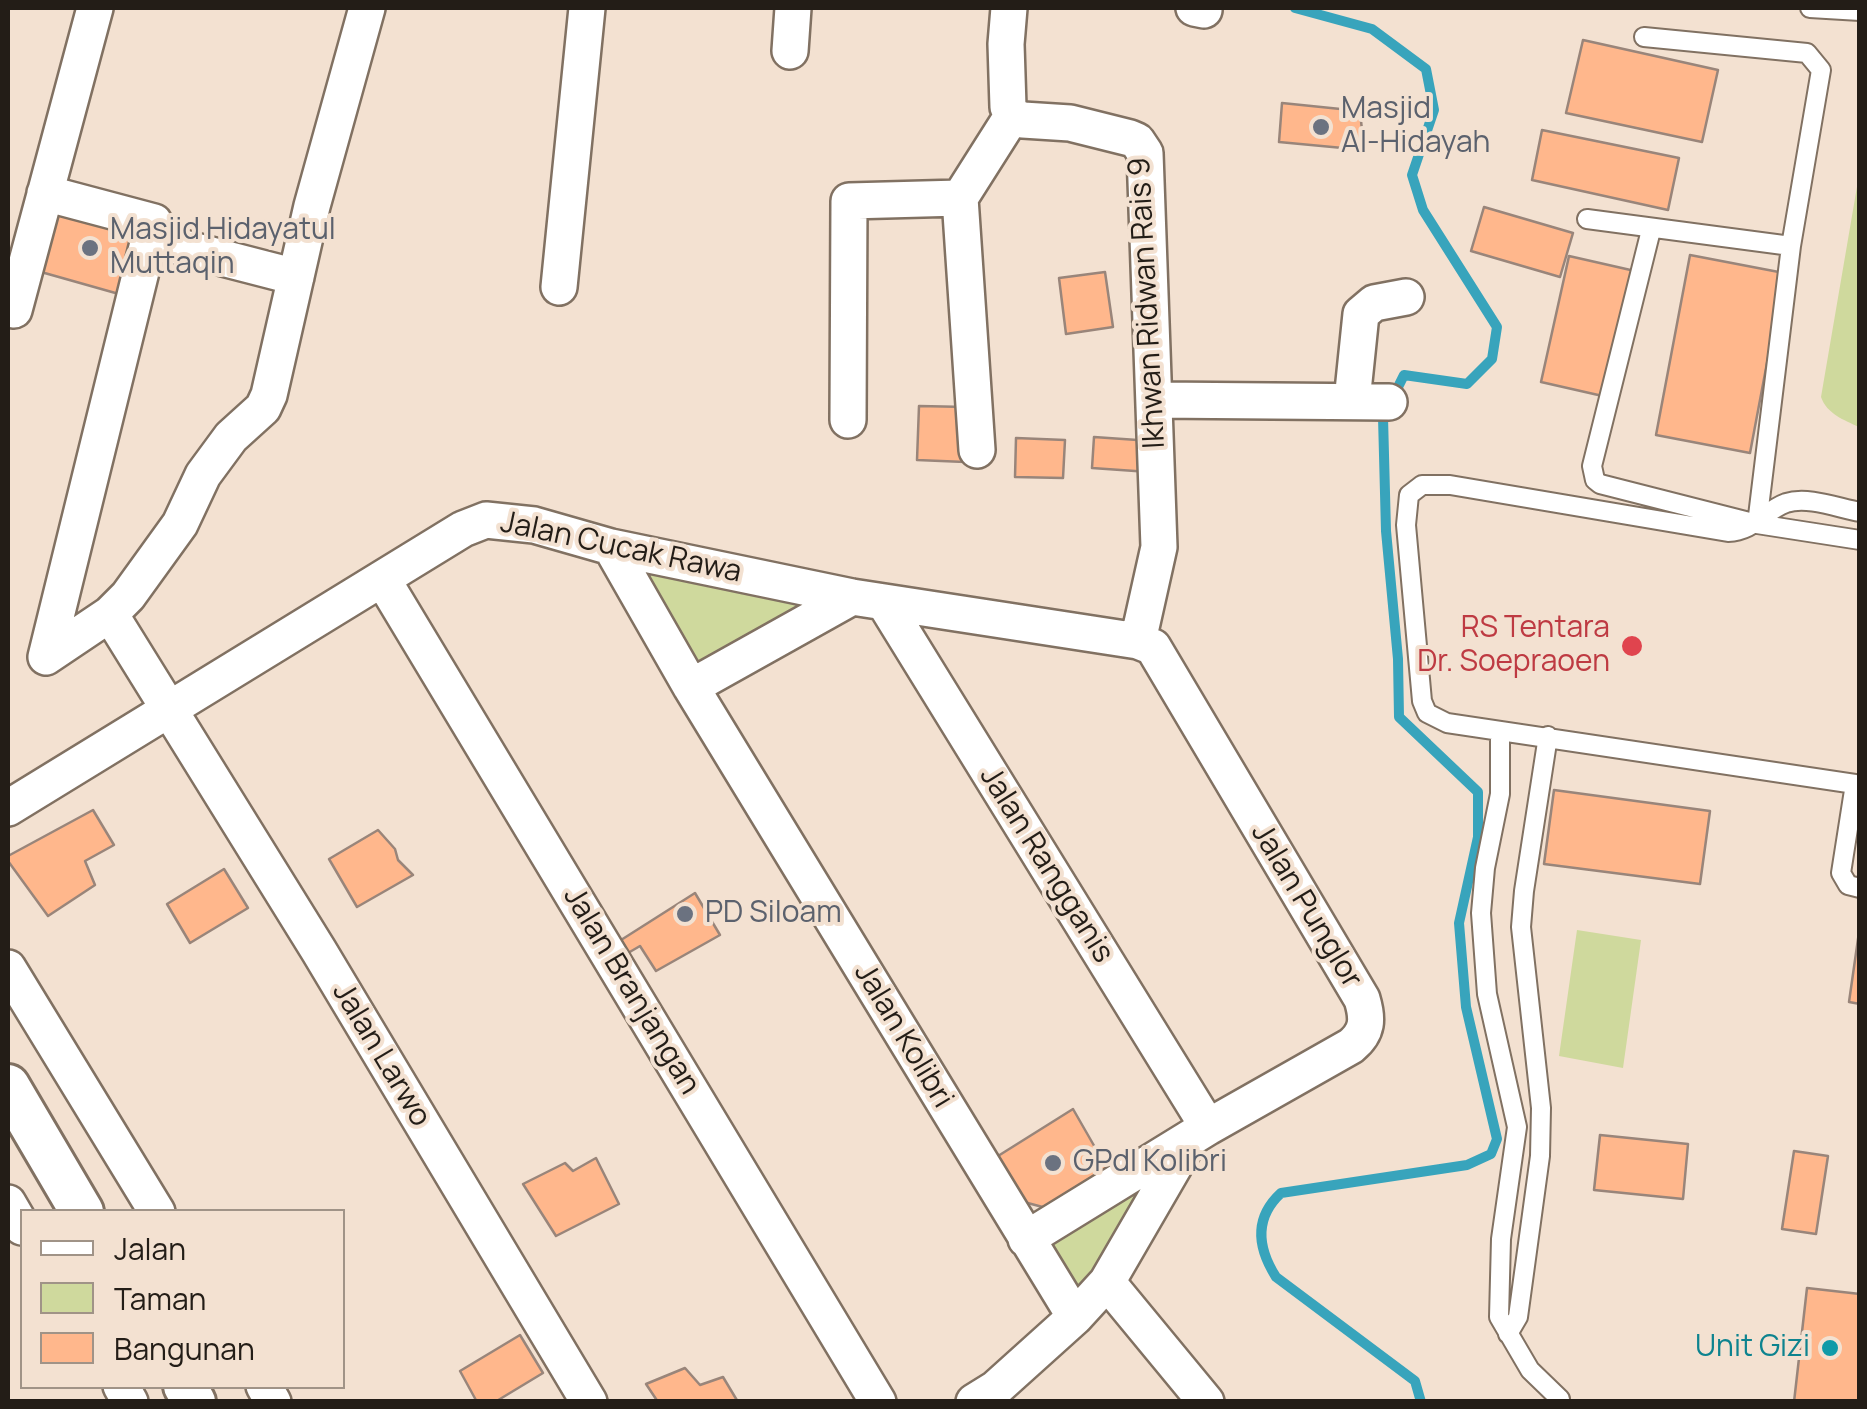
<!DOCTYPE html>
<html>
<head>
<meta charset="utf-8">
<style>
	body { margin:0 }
	#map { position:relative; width:1867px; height:1409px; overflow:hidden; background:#f3e1d1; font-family:Manrope,sans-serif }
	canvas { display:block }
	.frame { position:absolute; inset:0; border:10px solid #231d17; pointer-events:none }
	.legend { position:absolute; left:20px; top:1209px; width:325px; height:180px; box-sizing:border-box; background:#f3e1d1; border:2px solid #a09387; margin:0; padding:12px 18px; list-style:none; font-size:30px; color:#231d17 }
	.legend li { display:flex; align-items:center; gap:20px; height:50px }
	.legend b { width:50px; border:2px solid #a09387 }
</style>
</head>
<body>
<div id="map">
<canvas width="1867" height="1409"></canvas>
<div class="frame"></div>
<ul class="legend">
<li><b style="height:12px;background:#fff"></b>Jalan</li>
<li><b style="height:28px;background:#cfd99d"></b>Taman</li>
<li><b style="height:28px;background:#ffb78c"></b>Bangunan</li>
</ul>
</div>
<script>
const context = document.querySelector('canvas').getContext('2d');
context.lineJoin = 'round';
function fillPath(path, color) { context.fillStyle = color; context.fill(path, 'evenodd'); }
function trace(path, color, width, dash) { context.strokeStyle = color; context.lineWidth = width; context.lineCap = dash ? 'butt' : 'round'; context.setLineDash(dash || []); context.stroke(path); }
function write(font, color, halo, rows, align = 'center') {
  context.font = font + ' Manrope,sans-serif'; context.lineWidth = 8; context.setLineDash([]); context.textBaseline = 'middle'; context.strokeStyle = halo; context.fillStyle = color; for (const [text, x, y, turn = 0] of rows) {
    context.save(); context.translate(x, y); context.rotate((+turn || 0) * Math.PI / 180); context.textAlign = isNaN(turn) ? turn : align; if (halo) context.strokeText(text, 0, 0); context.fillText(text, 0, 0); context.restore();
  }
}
const green = new Path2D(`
	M1859,175V427C1844,420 1827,414 1821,397Z
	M652,572L797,601V613L701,665L695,663L645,579Z
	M1577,930L1641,940L1623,1068L1559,1056Z
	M1137,1189L1138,1193L1079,1291L1045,1245Z`);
const stream = new Path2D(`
	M1295,8L1372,29L1426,69L1434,110L1412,175L1423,210L1497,327L1492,359L1467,384L1404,375L1383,417L1386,531L1398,659L1399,717L1478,792V837L1459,923L1466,1007L1497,1139L1491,1154L1467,1165L1281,1193C1254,1218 1257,1247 1276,1277L1415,1381L1421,1402`);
const building = new Path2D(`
	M1583,40L1718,70L1702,142L1566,113Z
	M1282,103L1360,111L1364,150L1279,142Z
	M1542,130L1679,158L1668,210L1532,180Z
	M53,201L145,227L126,296L34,270Z
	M1484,207L1573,233L1560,277L1471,251Z
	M1690,255L1784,273L1750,453L1656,435Z
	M1569,256L1635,271L1607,397L1541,382Z
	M1105,272L1113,327L1066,334L1059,278Z
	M919,406L967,407L965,462L917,460Z
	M1094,437L1152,441L1149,472L1092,468Z
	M1016,438L1065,440L1063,478L1015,477Z
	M1554,790L1710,811L1700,884L1544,864Z
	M93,810L114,845L85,861L95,885L48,916L8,861V856Z
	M378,830L395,849L398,860L413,875L357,907L329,859Z
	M224,869L248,908L190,943L167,904Z
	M695,893L720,935L656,971L640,946L628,953L621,940Z
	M1860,925V1004L1849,1002Z
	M1073,1109L1108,1170L1050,1209L1024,1202L998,1156Z
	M1600,1135L1688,1144L1683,1199L1594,1190Z
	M1794,1151L1828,1156L1816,1234L1782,1229Z
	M596,1158L619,1204L556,1236L523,1184L565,1163L573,1171Z
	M1807,1288L1860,1294V1402H1794Z
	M520,1335L543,1373L495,1402H477L460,1371Z
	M685,1368L700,1385L723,1377L738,1402H658L646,1384Z`);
const service = new Path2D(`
	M1810,8L1860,11
	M1644,37L1807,53L1821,70L1791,246L1757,524
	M1587,219L1791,246
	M1651,230L1592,466L1595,480L1600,484L1757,524L1860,540
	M1860,512C1838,508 1808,496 1786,503C1764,511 1754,531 1728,532L1450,485H1422L1409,495L1406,525L1422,701L1427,713L1447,723L1855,784L1841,873L1848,885L1860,888
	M1500,731V794L1485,868L1481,913L1487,994L1517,1127L1501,1239L1499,1317L1530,1370L1560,1399L1556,1402
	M1508,1334L1518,1317L1540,1156L1541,1108L1521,927L1524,891L1548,736`);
const minor = new Path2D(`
	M1009,8L1006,44L1008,107L1012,116L1023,120L1070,123L1130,138L1137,141L1145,153L1159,547L1138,641
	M1194,8L1204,10
	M790,51L793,8
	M45,193L154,222L149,239
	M960,198L977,450
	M559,287L587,8
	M8,309L14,310L95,8
	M1156,400L1389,402
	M1352,401L1361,314L1374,303L1406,297
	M848,420L849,201L960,198L1012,116
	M611,547L691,687L1075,1317
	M383,580L878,1402
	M884,602L1208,1127
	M110,614L319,951L589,1402
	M46,657L110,614L128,596L180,524L203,475L231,437L263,408L269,395L312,206L367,8
	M46,657L149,239L296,277
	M691,687L852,597
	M8,808L463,529L486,520L534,525L611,547L852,597L1138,641L1153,647L1362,999C1368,1019 1368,1032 1351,1046L1208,1127L1026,1239
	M8,968L157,1212
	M8,1203L22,1227
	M1107,1282L1206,1402
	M121,1386L130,1402
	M264,1386L273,1402
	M974,1402L995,1389L1075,1317L1107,1282L1187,1144`);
const tertiary = new Path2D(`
	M8,1086L82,1212
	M185,1386L194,1402`);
const markers = [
	[1321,127,10,"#6b7280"],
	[90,248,10,"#6b7280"],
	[1632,646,12,"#e0444e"],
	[685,914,10,"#6b7280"],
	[1053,1163,10,"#6b7280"],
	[1830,1348,10,"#0f9aa8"]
];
const worshipNames = [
	["Masjid",1341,110],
	["Al-Hidayah",1341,144],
	["Masjid Hidayatul",110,231],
	["Muttaqin",110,265],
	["PD Siloam",705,914],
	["GPdI Kolibri",1073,1163]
];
const streetNames = [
	["Ikhwan Ridwan Rais 9",1148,303,-93],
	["Jalan Cucak Rawa",621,548,12],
	["Jalan Rangganis",1046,865,58],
	["Jalan Punglor",1306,906,59],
	["Jalan Branjangan",631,991,59],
	["Jalan Kolibri",903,1036,59],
	["Jalan Larwo",381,1055,59]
];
const healthNames = [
	["RS Tentara",1610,629],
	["Dr. Soepraoen",1610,663]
];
const cultureNames = [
	["Unit Gizi",1810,1348]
];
fillPath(green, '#cfd99d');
trace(stream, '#38a4bc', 10);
fillPath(building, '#ffb78c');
trace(building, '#99857a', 2.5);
trace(service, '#817162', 22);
trace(minor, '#817162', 40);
trace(tertiary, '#817162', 48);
trace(service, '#fff', 18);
trace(minor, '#fff', 35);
trace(tertiary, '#fff', 42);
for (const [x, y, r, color] of markers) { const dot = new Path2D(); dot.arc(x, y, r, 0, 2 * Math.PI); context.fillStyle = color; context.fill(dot); trace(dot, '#f3e1d1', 4); }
write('30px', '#5b616d', '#f3e1d1', worshipNames, 'left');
write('30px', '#231d17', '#f3e1d1', streetNames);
write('30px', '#be3a42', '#f3e1d1', healthNames, 'right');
write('30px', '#0d838f', '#f3e1d1', cultureNames, 'right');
</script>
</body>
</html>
